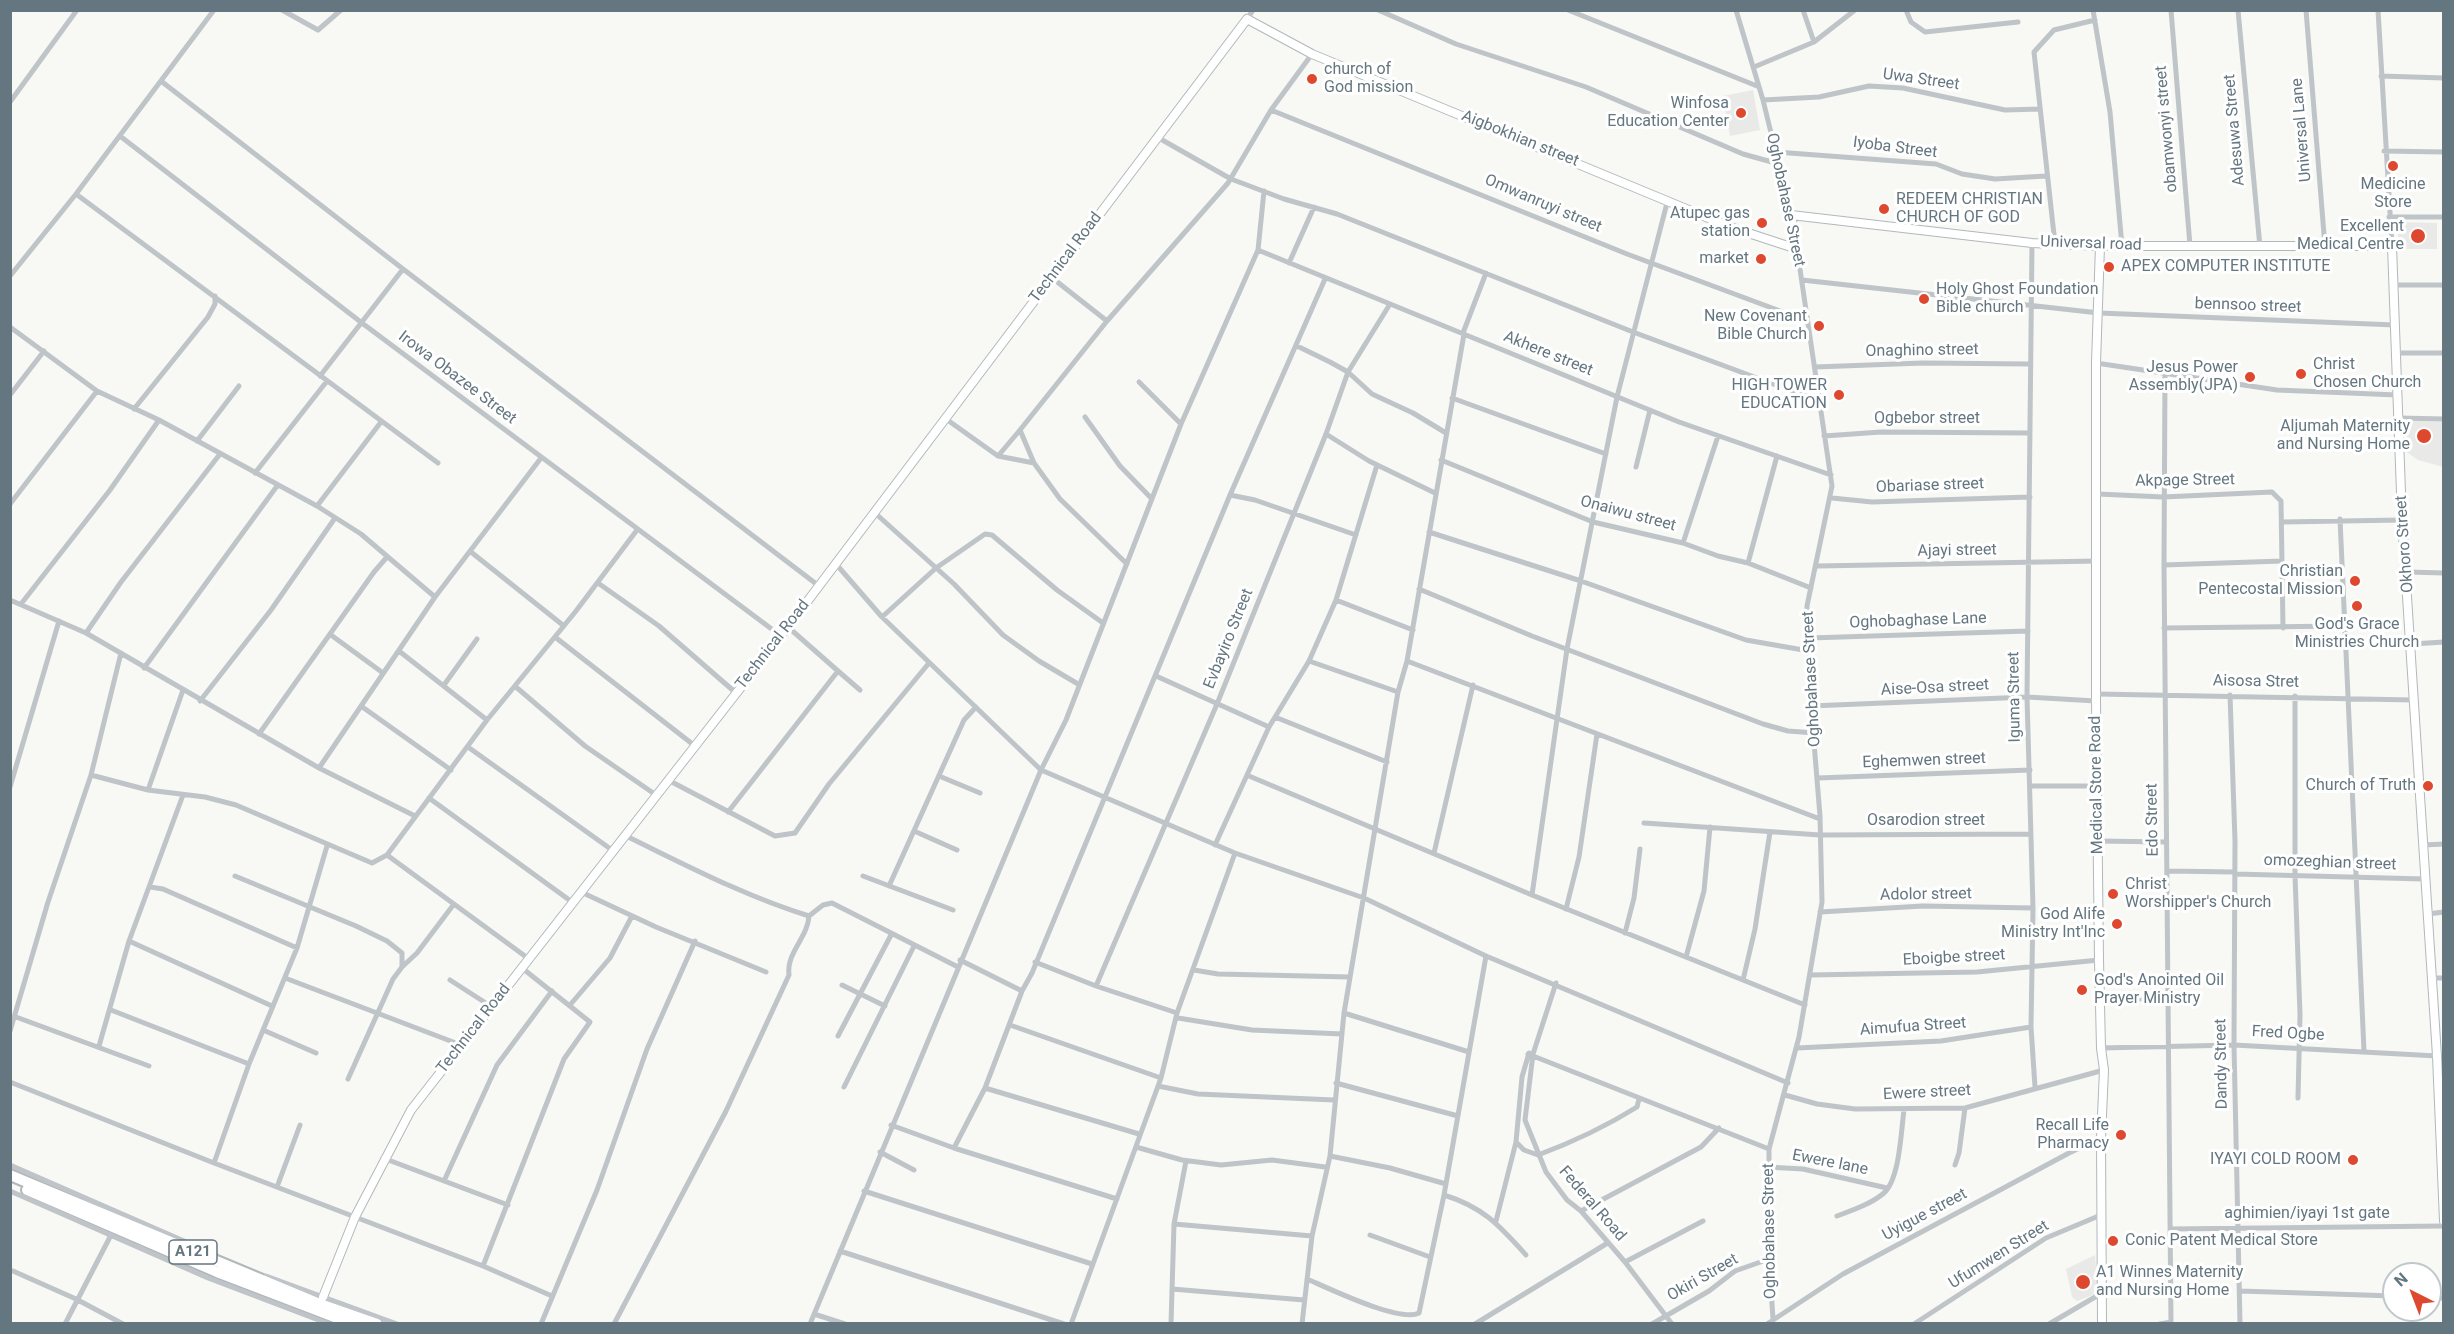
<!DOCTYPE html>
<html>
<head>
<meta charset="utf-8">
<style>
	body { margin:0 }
	#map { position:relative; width:2454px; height:1334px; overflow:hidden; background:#f8f8f5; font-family:Roboto,sans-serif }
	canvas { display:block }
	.frame { position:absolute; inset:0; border:12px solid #64767f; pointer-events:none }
	.north { position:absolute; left:2382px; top:1262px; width:60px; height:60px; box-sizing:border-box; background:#fff; border:2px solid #c1c8cc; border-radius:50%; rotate:318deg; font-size:16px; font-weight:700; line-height:24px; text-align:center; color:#64767f }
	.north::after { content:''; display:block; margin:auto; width:21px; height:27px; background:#de482f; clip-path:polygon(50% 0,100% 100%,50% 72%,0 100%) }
</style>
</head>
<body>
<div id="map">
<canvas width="2454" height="1334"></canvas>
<div class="frame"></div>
<div class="north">N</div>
</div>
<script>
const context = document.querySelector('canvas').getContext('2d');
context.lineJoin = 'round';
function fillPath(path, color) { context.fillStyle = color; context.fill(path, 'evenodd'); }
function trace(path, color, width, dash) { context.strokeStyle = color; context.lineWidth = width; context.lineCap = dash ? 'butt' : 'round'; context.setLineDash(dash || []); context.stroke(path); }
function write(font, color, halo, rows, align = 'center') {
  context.font = font + ' Roboto,sans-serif'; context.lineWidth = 6; context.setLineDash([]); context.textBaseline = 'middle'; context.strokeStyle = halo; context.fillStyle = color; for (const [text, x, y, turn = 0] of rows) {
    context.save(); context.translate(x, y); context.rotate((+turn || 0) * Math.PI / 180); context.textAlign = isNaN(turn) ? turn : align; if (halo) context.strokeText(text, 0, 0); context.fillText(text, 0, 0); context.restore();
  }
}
const built = new Path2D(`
	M1753,90L1760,130L1730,136L1723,96Z
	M2398,222L2437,223V249H2398Z
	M2405,420L2443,422V467L2418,460L2405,451Z
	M2095,1255L2098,1293L2077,1301L2072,1297L2066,1269Z`);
const street = new Path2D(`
	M282,10L318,30L341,10
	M1378,10L1456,44L1586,87L1743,154L1779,164
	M1568,10L1757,86
	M1736,10L1763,100L1791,215
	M1803,10L1814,42
	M1906,10L1911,22L1925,32L2018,22
	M2093,10L2110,112L2122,246
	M2171,10L2190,246
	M2238,10L2260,247
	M2306,10L2325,247
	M2378,10L2392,246
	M1247,19L1253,10
	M1754,67L1814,42L1855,10
	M2381,76L2444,78
	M161,81L403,269L819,586
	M1763,100L1819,97L1869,86L1903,88L2005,110L2040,109
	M10,102L77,10
	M1271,110L1627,254L1807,321
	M120,136L362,323L781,636
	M1157,137L1231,179L1284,199L1337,214L1633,332L1819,401
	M2384,151L2444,152
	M1776,152L1936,164L1962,174L1995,179L2046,176
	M76,194L438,463
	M2389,217H2444
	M2032,243L2027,697L2033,908L2031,1027L2035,1087
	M2055,244L2034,52L2054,30L2095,20
	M1258,250L1679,422L1831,475
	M1289,263L1314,207
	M10,276L76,194L214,10
	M1051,277L1107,321
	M1802,280L2099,313L2395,325
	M2392,285H2444
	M10,327L97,391L159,420L317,506L361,534L435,597
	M1463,333L1486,273
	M1297,346L1330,362L1348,372L1372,394L1413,413L1446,433
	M2396,353H2444
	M2096,363L2277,390L2397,395
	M1815,367L1923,363L2029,364
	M2165,375L2164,565L2171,1324
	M320,376L403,269
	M1139,382L1181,424
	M10,395L44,351
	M1452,398L1606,454
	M134,409L208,317L215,304V296
	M1085,417L1120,466L1152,499
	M2398,418L2444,419
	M946,419L998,456
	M1020,430L998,456L1034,463
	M1326,434L1369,461L1435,493
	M1824,436L1881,432L2030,433
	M197,441L239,386
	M1441,460L1593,522L1683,543L1718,556L1748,563L1811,588
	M1636,467L1650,410
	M255,473L327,381
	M2098,494L2163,497L2272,492L2281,501L2283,628
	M1230,495L1255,500L1356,535
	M1832,498L1872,502L2030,497
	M10,504L97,391
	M317,506L381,422
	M875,513L954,584L1003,635L1039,661L1078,684
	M2340,519L2364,1051
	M2282,522L2402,520
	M1429,532L1581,581L1746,640L1809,651
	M1683,543L1718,436
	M471,552L564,626
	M1748,563L1777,456
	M836,564L882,617L1041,770L1235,853
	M1127,564L1060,499L1034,463L1020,430L1107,321L1228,183L1271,110L1312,54
	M2164,565L2282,561
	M1817,566L2097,561
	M2407,572L2444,573
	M598,583L659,626L736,693
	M1419,589L1532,636L1763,724L1788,731L1815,733
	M10,600L86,633L319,768L415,816
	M1336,600L1413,630
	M21,604L110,490L159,420
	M882,617L936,568L985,534L992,535L1057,590L1103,623
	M2164,628L2346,626
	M86,633L121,582L220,454
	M331,635L383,673
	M555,637L695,746
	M1810,638L2028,631
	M2412,644L2444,642
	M399,651L487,720
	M1309,661L1398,692
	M1407,661L1820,819
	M144,668L277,486
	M838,671L860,690
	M1156,676L1269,727
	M444,685L477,639
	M516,687L585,746L656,795
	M2097,694L2414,700
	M2230,695L2235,841L2234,1045L2240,1324
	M2295,696V875L2300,1015L2298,1098
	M200,701L271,610L335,518
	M361,706L451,770
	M1811,706L2027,697L2096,701
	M1275,717L1387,762
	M259,734L374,572L387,557
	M468,747L612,850
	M319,768L435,597L541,458
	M91,775L148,790L205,797L236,805L372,863L387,855L487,720L576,611L637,530
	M939,776L980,793
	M1249,776L1532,895L1805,1005
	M1818,778L2030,770
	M668,780L775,836L795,833L829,784L929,663
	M2031,786H2097
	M10,787L59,621
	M148,790L183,690
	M429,798L572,902
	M728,812L838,671L788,627
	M1644,823L1820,835L2031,834
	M914,831L957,850
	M624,835C684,864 744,896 809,916L823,905L832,903L958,967
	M2098,841L2166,842
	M1215,845L1269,727L1309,661L1336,600L1377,465
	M2423,845L2444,844
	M1434,853L1473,685
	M387,855L529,959
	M2167,871L2235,872
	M2235,874L2424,879
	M235,876L356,926L387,941L402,953V967L393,979L348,1079
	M863,876L953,910
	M889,886L964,720L976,707
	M150,887L163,889L297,948
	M581,892L656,927L766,972
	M1532,895L1567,649L1617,397L1668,199
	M1566,909L1579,857L1597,734
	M1820,912L1923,906L2033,908
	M2428,914L2444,912
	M1625,933L1634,898L1640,849
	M129,941L272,1006
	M1686,957L1704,891L1710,827
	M960,960L1022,991
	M1035,962L1096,986L1177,1013
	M402,967L417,953L454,904
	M1194,970L1218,974L1350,977
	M1810,975L1977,972L2099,960
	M285,978L461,1045
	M2431,978H2444
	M450,980L492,1007
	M1743,980L1755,929L1770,832
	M1556,983L1533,1054L1525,1120L1546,1172L1567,1200L1581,1211L1625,1262L1672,1324
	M842,985L885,1006
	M1096,986L1217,704L1326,434L1348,372L1390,304
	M2100,1000L2168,998
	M570,1005L610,958L632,916
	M111,1010L249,1064
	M1344,1013L1469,1052
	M16,1017L149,1066
	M1178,1018L1252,1030L1342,1034
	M1010,1025L1161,1078
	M263,1030L316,1053
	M10,1031L48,902L91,775L121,653
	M838,1036L891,935
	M99,1046L129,941L183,795
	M1797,1048L1941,1041L2031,1027
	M2101,1048L2234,1045L2437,1056
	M1528,1054L1769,1149
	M10,1082L214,1163L483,1266L552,1296
	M1336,1083L1458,1116
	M1158,1086L1198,1094L1334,1100
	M844,1087L914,946
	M985,1088L1139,1134
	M1785,1095L1817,1104L1855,1109L1965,1108L2104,1070
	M891,1125L954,1148L1117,1199
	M1516,1142L1524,1150L1538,1155C1573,1142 1605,1127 1637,1107L1639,1099
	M1136,1147L1182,1160L1221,1165L1272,1160L1325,1167
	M954,1148L985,1088L1022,991L1032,973L1230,495L1325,279
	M880,1152L914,1170
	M1330,1156L1390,1168L1446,1184
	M383,1158L508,1205
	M214,1163L249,1064L297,948L327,846
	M10,1165L216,1255
	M1955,1165L1959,1153L1965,1108
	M1767,1167L1803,1169L1887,1188
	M444,1181L497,1065L552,991
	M277,1187L300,1125
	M10,1191L208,1278L329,1324
	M864,1191L1092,1264
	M1444,1195C1483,1207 1499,1225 1526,1255
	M1581,1211L1701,1147L1719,1128
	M1837,1216C1853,1210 1871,1204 1884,1193C1900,1178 1901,1131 1904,1110
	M1496,1221L1516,1142L1522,1077L1529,1053
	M1174,1224L1312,1236
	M2170,1229L2444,1226
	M1370,1235L1430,1257
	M840,1251L1064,1324
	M1625,1262L1703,1221
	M483,1266L564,1059L590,1022L522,968
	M13,1271L76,1299L123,1324
	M266,1276L397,1324
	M1307,1279C1328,1288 1400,1323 1419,1313L1444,1195L1486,956
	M1172,1289L1304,1300
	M2240,1291L2394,1296
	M2430,1298H2444
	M814,1314L845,1324
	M1773,1319L1769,1259V1149L1799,1037L1822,902L1820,816L1811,706L1807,606L1832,486L1797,249
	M65,1324L111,1235
	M541,1324L597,1190L647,1049L695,941
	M614,1324L726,1111L789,975C786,953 808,937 809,916
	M810,1324L1041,770L1066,720L1181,424L1258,250L1264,191
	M1071,1324L1161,1078L1177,1013L1235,853L1364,898L1486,956L1788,1083
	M1171,1324L1174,1224L1186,1161
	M1302,1324L1312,1236L1330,1156L1344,1013L1398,692L1407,661L1464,334
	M1475,1324L1606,1244
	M1652,1324L1709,1291L1735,1271L1769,1259
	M1767,1324L1843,1274L2069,1153L2101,1138
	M1914,1324L2046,1238L2101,1215
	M2049,1324L2102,1293
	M2160,1324L2171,1322`);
const secondary = new Path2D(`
	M2100,246L2096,363V701L2099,960L2101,1048L2104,1070L2101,1138L2102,1324
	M323,1297L355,1217L411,1110L788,627L1247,19L1312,54L1730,227L1797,249L1791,215L2032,243L2100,246H2392L2402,520L2437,1056L2444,1221`);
const highway = new Path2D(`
	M10,1175L320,1304L377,1324
	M27,1190L217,1272L353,1324`);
const markers = [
	[1312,79,6,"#de482f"],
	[1741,113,6,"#de482f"],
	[2393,166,6,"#de482f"],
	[1884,209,6,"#de482f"],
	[1762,223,6,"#de482f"],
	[2418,236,8,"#de482f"],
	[1761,259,6,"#de482f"],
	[2109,267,6,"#de482f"],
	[1924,299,6,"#de482f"],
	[1819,326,6,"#de482f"],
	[2301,374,6,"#de482f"],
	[2250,377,6,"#de482f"],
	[1839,395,6,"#de482f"],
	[2424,436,8,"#de482f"],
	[2355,581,6,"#de482f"],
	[2357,606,6,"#de482f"],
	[2428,786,6,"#de482f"],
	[2113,894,6,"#de482f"],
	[2117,924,6,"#de482f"],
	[2082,990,6,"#de482f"],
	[2121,1135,6,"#de482f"],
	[2353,1160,6,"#de482f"],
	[2113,1241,6,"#de482f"],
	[2083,1282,8,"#de482f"]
];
const shields = [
	[193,1252,48]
];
const shieldNames = [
	["A121",193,1252]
];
const poiNames = [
	["church of",1324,70,"left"],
	["God mission",1324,88,"left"],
	["Winfosa",1729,104],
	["Education Center",1729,122],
	["Medicine",2393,185,"center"],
	["Store",2393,203,"center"],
	["REDEEM CHRISTIAN",1896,200,"left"],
	["CHURCH OF GOD",1896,218,"left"],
	["Atupec gas",1750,214],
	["station",1750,232],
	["Excellent",2404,227],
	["Medical Centre",2404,245],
	["market",1749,259],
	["APEX COMPUTER INSTITUTE",2121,267,"left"],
	["Holy Ghost Foundation",1936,290,"left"],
	["Bible church",1936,308,"left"],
	["New Covenant",1807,317],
	["Bible Church",1807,335],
	["Christ",2313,365,"left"],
	["Chosen Church",2313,383,"left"],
	["Jesus Power",2238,368],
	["Assembly(JPA)",2238,386],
	["HIGH TOWER",1827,386],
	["EDUCATION",1827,404],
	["Aljumah Maternity",2410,427],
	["and Nursing Home",2410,445],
	["Christian",2343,572],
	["Pentecostal Mission",2343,590],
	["God's Grace",2357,625,"center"],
	["Ministries Church",2357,643,"center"],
	["Church of Truth",2416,786],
	["Christ",2125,885,"left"],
	["Worshipper's Church",2125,903,"left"],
	["God Alife",2105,915],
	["Ministry Int'Inc",2105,933],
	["God's Anointed Oil",2094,981,"left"],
	["Prayer Ministry",2094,999,"left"],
	["Recall Life",2109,1126],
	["Pharmacy",2109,1144],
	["IYAYI COLD ROOM",2341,1160],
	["Conic Patent Medical Store",2125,1241,"left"],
	["A1 Winnes Maternity",2096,1273,"left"],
	["and Nursing Home",2096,1291,"left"]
];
const streetNames = [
	["Uwa Street",1921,80,8],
	["obamwonyi street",2167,129,-95],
	["Adesuwa Street",2235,130,-95],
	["Universal Lane",2302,130,-95],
	["Aigbokhian street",1520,139,22],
	["Iyoba Street",1895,148,7],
	["Oghobahase Street",1785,200,78],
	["Omwanruyi street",1543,204,23],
	["Universal road",2091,244,2],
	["Technical Road",1066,258,-53],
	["bennsoo street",2248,306,2],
	["Onaghino street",1922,351,-1],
	["Akhere street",1548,354,22],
	["Irowa Obazee Street",457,378,37],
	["Ogbebor street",1927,419],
	["Akpage Street",2185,481,-1],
	["Obariase street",1930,486,-2],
	["Onaiwu street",1628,514,15],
	["Okhoro Street",2405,544,-94],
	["Ajayi street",1957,551,-1],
	["Oghobaghase Lane",1918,621,-2],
	["Evbayiro Street",1229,639,-68],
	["Technical Road",773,645,-52],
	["Oghobahase Street",1812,679,-93],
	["Aisosa Stret",2256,682,1],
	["Aise-Osa street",1935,688,-3],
	["Iguma Street",2015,697,-91],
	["Eghemwen street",1924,761,-2],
	["Medical Store Road",2097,785,-91],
	["Edo Street",2153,820,-91],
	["Osarodion street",1926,821],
	["omozeghian street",2330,863,2],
	["Adolor street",1926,895,-1],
	["Eboigbe street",1954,958,-3],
	["Aimufua Street",1913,1027,-4],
	["Technical Road",474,1029,-52],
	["Fred Ogbe",2288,1034,3],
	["Dandy Street",2222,1064,-91],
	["Ewere street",1927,1093,-3],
	["Ewere lane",1830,1163,11],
	["Federal Road",1592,1204,49],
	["aghimien/iyayi 1st gate",2307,1214],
	["Uyigue street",1925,1215,-28],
	["Oghobahase Street",1770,1231,-91],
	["Ufumwen Street",1999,1255,-32],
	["Okiri Street",1703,1278,-30]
];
fillPath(built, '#e9e9e8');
trace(secondary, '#b1b8bb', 10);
trace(highway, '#b2b7ba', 14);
trace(street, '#bec4c7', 5);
trace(secondary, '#fff', 8);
trace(highway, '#fff', 10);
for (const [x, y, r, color] of markers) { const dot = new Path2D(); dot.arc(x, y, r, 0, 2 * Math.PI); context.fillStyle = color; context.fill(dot); trace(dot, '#fff', 2); }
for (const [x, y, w] of shields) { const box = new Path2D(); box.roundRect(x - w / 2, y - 12, w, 24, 4.5); context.fillStyle = '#fff'; context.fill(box); trace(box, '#64767f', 1.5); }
write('bold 15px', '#64767f', null, shieldNames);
write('16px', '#64767f', '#fff', poiNames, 'right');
write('16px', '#64767f', '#fff', streetNames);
</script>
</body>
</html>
